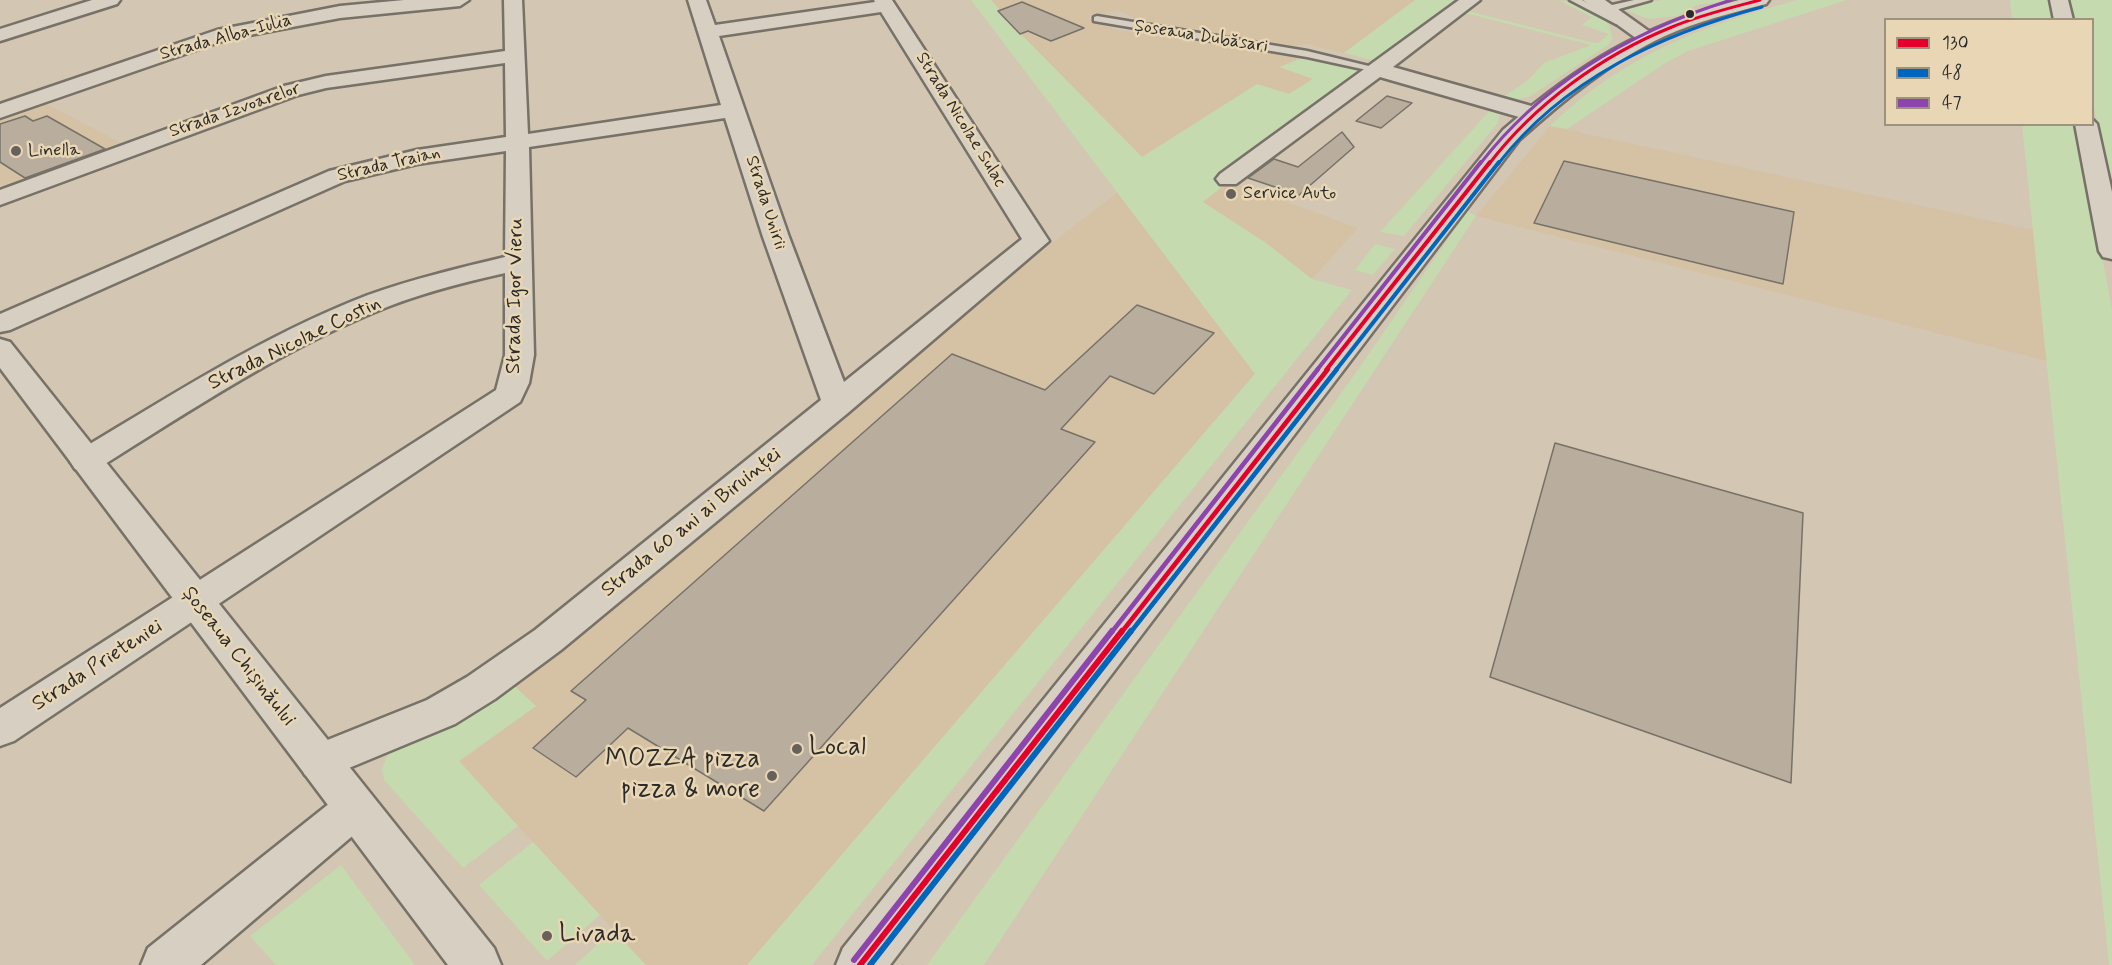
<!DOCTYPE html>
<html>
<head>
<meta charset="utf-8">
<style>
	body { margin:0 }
	#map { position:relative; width:2112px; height:965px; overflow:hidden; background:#d3c6b2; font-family:Mynerve,sans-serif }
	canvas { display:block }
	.legend { position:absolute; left:1884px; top:18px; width:210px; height:108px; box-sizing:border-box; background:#e8d6b4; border:2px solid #9c927d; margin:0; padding:8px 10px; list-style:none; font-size:18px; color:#2b2b2b }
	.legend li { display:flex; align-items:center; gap:12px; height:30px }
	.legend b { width:30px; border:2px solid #9c927d }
</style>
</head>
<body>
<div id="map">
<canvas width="2112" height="965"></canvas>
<ul class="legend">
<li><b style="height:8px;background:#e4002b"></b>130</li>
<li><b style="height:8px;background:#0065bd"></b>48</li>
<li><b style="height:8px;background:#8e44ad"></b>47</li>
</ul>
</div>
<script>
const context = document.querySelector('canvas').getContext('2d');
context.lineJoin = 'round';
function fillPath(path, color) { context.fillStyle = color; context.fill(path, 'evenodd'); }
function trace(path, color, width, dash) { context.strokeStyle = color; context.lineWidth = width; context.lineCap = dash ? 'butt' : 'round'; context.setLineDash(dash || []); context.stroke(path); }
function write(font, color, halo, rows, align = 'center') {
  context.font = font + ' Mynerve,sans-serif'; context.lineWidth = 5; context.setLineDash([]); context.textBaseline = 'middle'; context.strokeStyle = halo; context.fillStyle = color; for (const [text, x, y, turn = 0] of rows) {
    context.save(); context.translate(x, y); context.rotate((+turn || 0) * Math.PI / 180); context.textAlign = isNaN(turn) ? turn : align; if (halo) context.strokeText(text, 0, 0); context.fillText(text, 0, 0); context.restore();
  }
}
const built = new Path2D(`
	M992,0H1415L1344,53L1306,44L1291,46L1221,37L1189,28L1143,23L1119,10L1087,18L1117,30L1285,53L1298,58L1280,67L1314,78L1289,94L1142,158L1013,26Z
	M46,104L127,146L25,184L9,183L0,186V120Z
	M1550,126L2033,230L2047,361L1476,216Z
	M1230,182L1253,190L1358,228L1312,279L1266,243L1202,202Z
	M1118,192L1255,373L747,965H646L459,762L536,706L509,681L1011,275Z`);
const green = new Path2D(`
	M971,0H991L1013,26L1142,157L1257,84L1289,94L1313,79L1279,67L1306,57L1364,71L1203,202L1266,243L1312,279L1352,290L812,965H747L1255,374Z
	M1415,0H1459L1379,62L1344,53Z
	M1558,0C1567,0 1605,16 1609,25C1611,29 1610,33 1613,38L1608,45L1529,97L1519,99L1503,97L1528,80L1544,63L1591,45L1465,13L1468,11L1590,42L1598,43L1609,34L1582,25L1592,17Z
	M1663,0H1735L1697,5L1678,16L1648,19L1626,10L1642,3Z
	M1797,0H1847L1688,51L1664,64L1567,129L1550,126C1622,56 1701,26 1797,0Z
	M2010,0H2050L2054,19H2012Z
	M2069,0H2112V189L2093,103L2092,20L2073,19Z
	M1492,108L1500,114L1498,123L1404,236L1380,232Z
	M2022,125H2077L2112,309V965H2109Z
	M1467,211L1476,216L984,965H927L1357,371Z
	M1375,244L1395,249L1373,275L1355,270Z
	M509,681L536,706L459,761L518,826L463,868L384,780L382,769L389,751Z
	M533,842L600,915L547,961L479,885Z
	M341,865L415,965H276L250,936Z
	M613,930L646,965H575Z`);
const building = new Path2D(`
	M1022,2L1072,23L1084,28L1051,41L1028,31L1020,34L998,11Z
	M1387,96L1412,103L1381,128L1356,121Z
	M25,116L33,121L47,116L105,149L25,178L0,162V124Z
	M1342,132L1354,147L1299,195L1248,178L1274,159L1298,167Z
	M1564,161L1794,212L1783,284L1534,223Z
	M1137,305L1214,333L1154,394L1110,376L1061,429L1095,442L764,811L628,728L576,777L533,748L586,700L571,691L952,354L1045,390Z
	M1555,443L1803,513L1791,783L1490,677Z`);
const lane = new Path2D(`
	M1570,0H1582L1624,22L1616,24Z
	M1634,0H1651L1619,9L1617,14L1609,12L1612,5Z
	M1097,16L1307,51L1381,69L1376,72L1307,57L1094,21V17Z`);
const street = new Path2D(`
	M92,0H120L117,4L0,41V29Z
	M404,0H469L460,6L340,18L228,39L0,118V104L217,30L340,6Z
	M504,0H522L528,134L721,105L688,0H706L715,25L875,2L874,0H892L1049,241L849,412L561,650L495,699L455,724L320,780L305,775L299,762L305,749L427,700L467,677L535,630L821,400L763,237L725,118L529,147L534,355L529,383L520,402L14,741L0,746V708L496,390L505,355V273C465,282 425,292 387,307C284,348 191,410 97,469L86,472L75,469L70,461L75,453C170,396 264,335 368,295C413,279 459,268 505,257L506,151L417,164L345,181L10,330L0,332V314L329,171L417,150L506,137L505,63L326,88L298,95L0,205V190L284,86L326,76L505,51ZM881,12L1022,239L844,382L789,237L719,36Z
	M1459,0H1480L1393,67L1542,109L1545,114L1542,119H1526L1380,77L1236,184H1220L1216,179L1220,174Z
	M1583,0H1605L1657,37L1647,43L1640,41Z
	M355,789L370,795L376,808L370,821L201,965H141L148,948L340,795Z`);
const secondary = new Path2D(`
	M0,339L10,342L494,948L501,965H448L0,368Z`);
const primary = new Path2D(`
	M1739,0H1769L1766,4C1732,13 1698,21 1665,36C1611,61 1563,100 1519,140L890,965H836L843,948L1503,130C1579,64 1641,26 1739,0Z`);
const highway = new Path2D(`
	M2050,0H2068L2073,20H2054Z
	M2092,119L2097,124L2112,192V259L2103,257L2099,251L2075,124H2092Z`);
const bus1Far3 = new Path2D(`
	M1489,164C1535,104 1602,55 1672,27C1700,15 1730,8 1760,0`);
const bus1Far2 = new Path2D(`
	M1326,370L1490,162`);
const bus1Far1 = new Path2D(`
	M1121,633L1328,369`);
const bus1 = new Path2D(`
	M860,965L1122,631`);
const bus2Far3 = new Path2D(`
	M1498,164C1564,79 1661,34 1762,7`);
const bus2Far2 = new Path2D(`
	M1336,370L1499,162`);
const bus2Far1 = new Path2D(`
	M1130,633L1337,369`);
const bus2 = new Path2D(`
	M870,965L1131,631`);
const bus3Far3 = new Path2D(`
	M1480,164C1544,81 1632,31 1731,0`);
const bus3Far2 = new Path2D(`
	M1317,370L1481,162`);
const bus3Far1 = new Path2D(`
	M1111,633L1318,369`);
const bus3 = new Path2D(`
	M854,960L1112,631`);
const markers = [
	[1690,14,5,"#2b2b2b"],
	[16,151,6,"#66615a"],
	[1231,194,6,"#66615a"],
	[797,749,6,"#66615a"],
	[772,776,6,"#66615a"],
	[547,936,6,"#66615a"]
];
const farStreetnames = [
	["Șoseaua Dubăsari",1201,37,9],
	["Strada Alba-Iulia",226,38,-15],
	["Strada Izvoarelor",235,111,-19],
	["Strada Nicolae Sulac",960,120,58],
	["Strada Traian",389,165,-13],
	["Strada Unirii",765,203,72]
];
const farPoinames = [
	["Linella",28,151],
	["Service Auto",1243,194]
];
const streetNames = [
	["Strada Igor Vieru",516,296,-89],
	["Strada Nicolae Costin",295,344,-26],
	["Strada 60 ani ai Biruinței",692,523,-39],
	["Șoseaua Chișinăului",238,657,52],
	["Strada Prieteniei",98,666,-33]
];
const nearPoinames = [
	["Local",809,749],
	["MOZZA pizza",760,761,"right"],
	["pizza & more",760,791,"right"],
	["Livada",559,936]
];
fillPath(built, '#d5c2a4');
fillPath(green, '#c5daae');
fillPath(building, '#b9ae9e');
trace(building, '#777168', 1.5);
trace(lane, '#777168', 5);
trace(street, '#777168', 5);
trace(secondary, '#777168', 5);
trace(primary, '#777168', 5);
trace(highway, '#777168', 5);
fillPath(lane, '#d6cfc2');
fillPath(street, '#d6cfc2');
fillPath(secondary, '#d6cfc2');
fillPath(primary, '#d6cfc2');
fillPath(highway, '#d6cfc2');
trace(bus1Far3, '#e4002b', 3);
trace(bus1Far2, '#e4002b', 4);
trace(bus1Far1, '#e4002b', 4.5);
trace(bus1, '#e4002b', 6);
trace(bus2Far3, '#0065bd', 3);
trace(bus2Far2, '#0065bd', 4);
trace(bus2Far1, '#0065bd', 4.5);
trace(bus2, '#0065bd', 6);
trace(bus3Far3, '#8e44ad', 3);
trace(bus3Far2, '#8e44ad', 4);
trace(bus3Far1, '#8e44ad', 4.5);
trace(bus3, '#8e44ad', 6);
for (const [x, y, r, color] of markers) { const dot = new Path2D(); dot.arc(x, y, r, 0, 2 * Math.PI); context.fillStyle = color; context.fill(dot); trace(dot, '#e8d6b4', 2); }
write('18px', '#2b2b2b', '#e8d6b4', farStreetnames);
write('18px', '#2b2b2b', '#e8d6b4', farPoinames, 'left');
write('21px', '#2b2b2b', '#e8d6b4', streetNames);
write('26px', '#2b2b2b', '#e8d6b4', nearPoinames, 'left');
</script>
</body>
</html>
